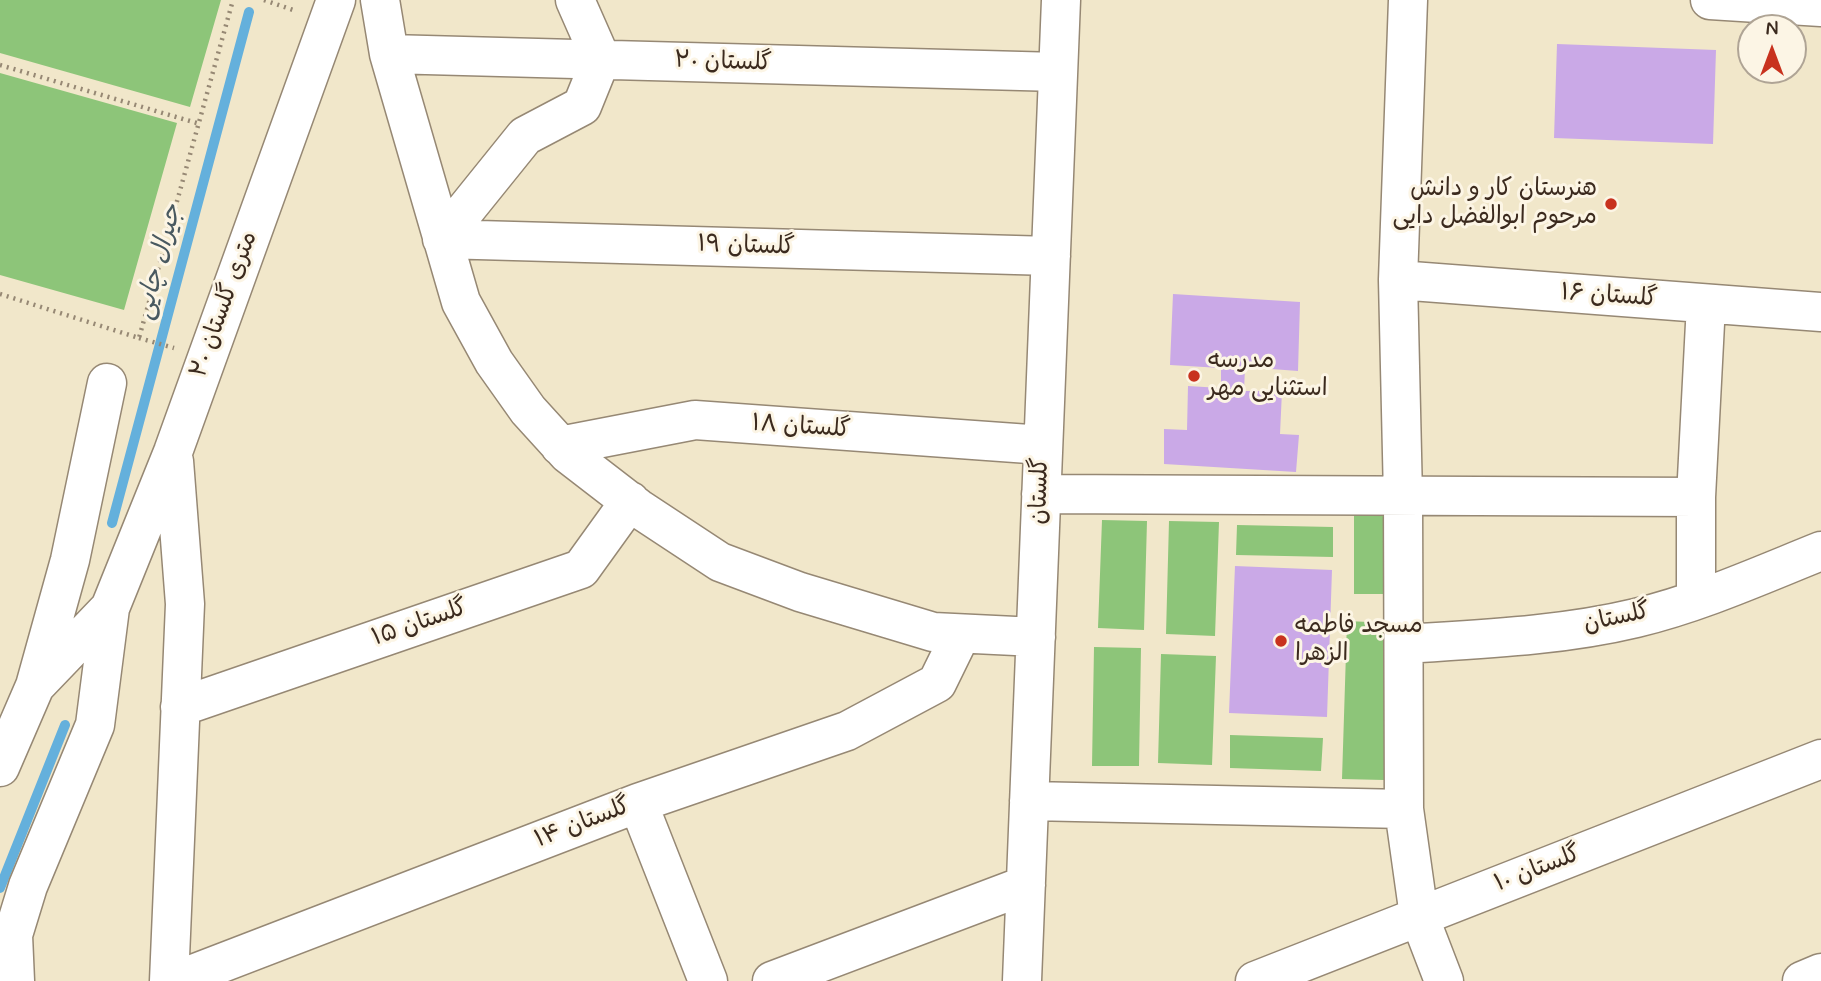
<!DOCTYPE html>
<html>
<head>
<meta charset="utf-8">
<style>
	body { margin:0 }
	#map { position:relative; width:1821px; height:981px; overflow:hidden; background:#f1e7ca; font-family:Mynerve,sans-serif }
	canvas { display:block }
	.north { position:absolute; left:1737px; top:14px; width:70px; height:70px; box-sizing:border-box; background:#fcf5e5; border:2px solid #afa495; border-radius:50%; rotate:0deg; font-size:19px; font-weight:700; line-height:28px; text-align:center; color:#3b2a1e }
	.north::after { content:''; display:block; margin:auto; width:24px; height:32px; background:#c8321e; clip-path:polygon(50% 0,100% 100%,50% 72%,0 100%) }
</style>
</head>
<body>
<div id="map">
<canvas width="1821" height="981"></canvas>
<div class="north">N</div>
</div>
<script>
const context = document.querySelector('canvas').getContext('2d');
context.lineJoin = 'round';
function fillPath(path, color) { context.fillStyle = color; context.fill(path, 'evenodd'); }
function trace(path, color, width, dash) { context.strokeStyle = color; context.lineWidth = width; context.lineCap = dash ? 'butt' : 'round'; context.setLineDash(dash || []); context.stroke(path); }
function write(font, color, halo, rows, align = 'center') {
  context.font = font + ' Mynerve,"Playpen Sans Arabic",sans-serif'; context.lineWidth = 6; context.setLineDash([]); context.textBaseline = 'middle'; context.strokeStyle = halo; context.fillStyle = color; for (const [text, x, y, turn = 0] of rows) {
    context.save(); context.translate(x, y); context.rotate((+turn || 0) * Math.PI / 180); context.textAlign = isNaN(turn) ? turn : align; if (halo) context.strokeText(text, 0, 0); context.fillText(text, 0, 0); context.restore();
  }
}
const green = new Path2D(`
	M0,0H221L190,107L0,53Z
	M0,73L177,123L124,310L0,275Z
	M1354,513H1394V594H1354Z
	M1102,520L1147,521L1144,630L1098,628Z
	M1169,521L1219,522L1215,636L1166,634Z
	M1237,525L1333,527V557L1236,555Z
	M1347,621L1390,623L1384,780L1342,779Z
	M1094,647L1141,648L1139,766H1092Z
	M1161,654L1216,656L1212,765L1158,763Z
	M1230,735L1323,738L1321,771L1230,768Z`);
const stream = new Path2D(`
	M112,523L249,12
	M0,888L65,725`);
const building = new Path2D(`
	M1557,44L1716,50L1713,144L1554,138Z
	M1173,294L1300,302L1298,371L1245,367L1244,391H1282L1280,434L1299,435L1296,472L1164,464V429L1187,430L1188,386L1221,388V368L1170,365Z
	M1235,566L1332,570L1327,717L1229,713Z`);
const path = new Path2D(`
	M264,0L296,11
	M0,65L200,124
	M0,294L139,338L233,0
	M139,338L174,348`);
const minor = new Path2D(`
	M380,0L389,54L461,302L494,362L528,410L568,454L638,508L720,562L800,592L933,632L1036,637
	M1408,0L1398,280L1403,497L1404,809L1419,916L1444,981
	M1710,0L1821,7
	M389,54L1058,72
	M442,239L1051,256
	M442,239L525,136L582,106L601,59L575,0
	M1398,280L1821,312
	M560,446L695,420L1043,445
	M1041,494L1696,497
	M1696,598V497L1706,304
	M1404,644C1481,639 1561,636 1636,618C1699,603 1761,575 1821,551
	M35,686L70,560L107,383
	M180,707L581,569L630,501
	M0,767L35,686L110,608
	M1029,801L1404,809
	M638,803L708,981
	M15,981L13,935L28,886L95,725L110,608L173,452L336,0
	M169,981L185,604L174,461
	M175,981L638,803L847,731L937,683L961,634
	M772,981L1026,885
	M1022,981L1061,0
	M1255,981L1821,759
	M1802,981L1821,973`);
const markers = [
	[1611,204,7,"#c8321e"],
	[1194,376,7,"#c8321e"],
	[1281,641,7,"#c8321e"]
];
const streetNames = [
	["گلستان ۲۰",723,63,2],
	["گلستان ۱۹",746,247,2],
	["گلستان ۱۶",1609,297,4],
	["۲۰ متری گلستان",225,305,-70],
	["گلستان ۱۸",801,428,4],
	["گلستان",1041,491,-88],
	["گلستان",1617,619,-12],
	["گلستان ۱۵",420,624,-19],
	["گلستان ۱۴",583,824,-21],
	["گلستان ۱۰",1538,870,-21]
];
const poiNames = [
	["هنرستان کار و دانش",1597,190,"right"],
	["مرحوم ابوالفضل دایی",1597,218,"right"],
	["مدرسه",1208,362],
	["استثنایی مهر",1208,390],
	["مسجد فاطمه",1295,627],
	["الزهرا",1295,655]
];
const waterNames = [
	["جیرال چایی",160,262,-75]
];
fillPath(green, '#8dc579');
trace(stream, '#64b0dc', 10);
fillPath(building, '#caa9e7');
trace(minor, '#968874', 41);
trace(path, '#968874', 4.5, [2, 5]);
trace(minor, '#fff', 38);
for (const [x, y, r, color] of markers) { const dot = new Path2D(); dot.arc(x, y, r, 0, 2 * Math.PI); context.fillStyle = color; context.fill(dot); trace(dot, '#fcf5e5', 2.5); }
write('24px', '#3b2a1e', '#fcf5e5', streetNames);
write('24px', '#3b2a1e', '#fcf5e5', poiNames, 'left');
write('italic 26px', '#495960', '#fcf5e5', waterNames);
</script>
</body>
</html>
